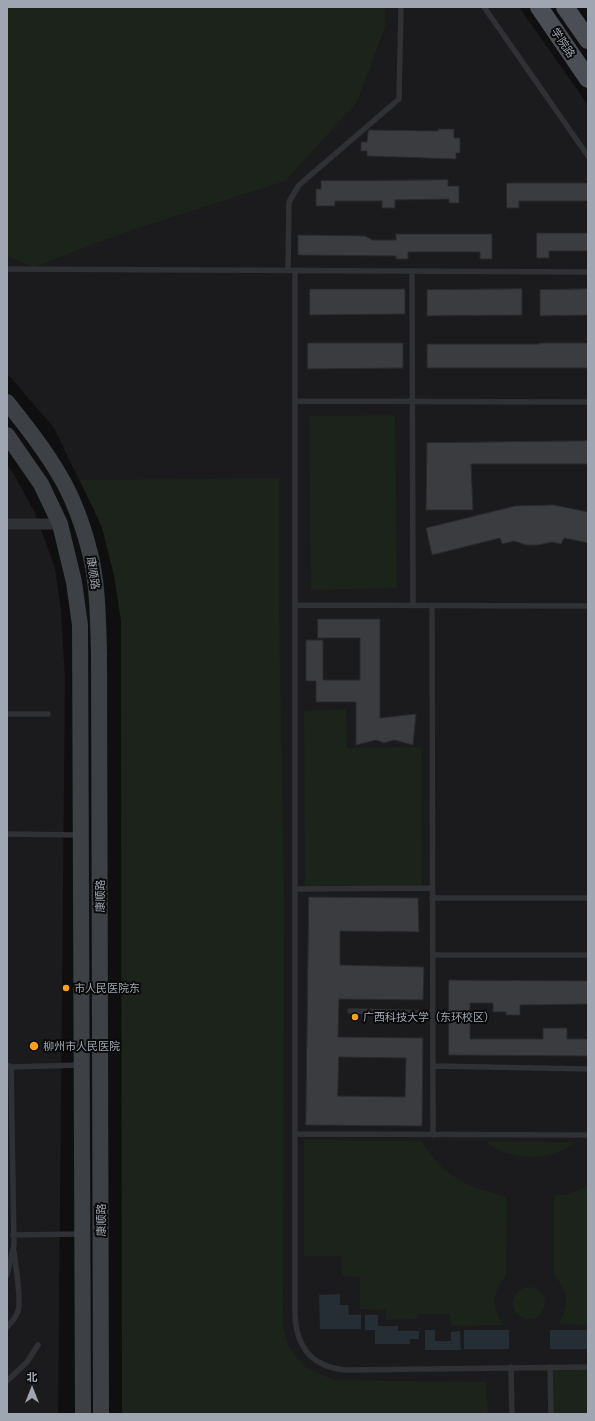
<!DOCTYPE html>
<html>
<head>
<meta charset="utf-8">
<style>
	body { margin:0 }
	#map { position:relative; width:595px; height:1421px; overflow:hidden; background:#0f0f10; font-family:Barlow,"Noto Sans SC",sans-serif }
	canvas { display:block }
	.frame { position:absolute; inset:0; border:8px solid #9fa6b2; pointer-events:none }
	.north { position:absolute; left:12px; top:1369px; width:40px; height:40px; -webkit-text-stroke:3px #0a0a0b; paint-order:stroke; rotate:0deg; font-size:11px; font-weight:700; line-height:16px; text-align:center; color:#9fa6b2 }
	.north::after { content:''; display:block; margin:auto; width:14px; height:18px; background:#9fa6b2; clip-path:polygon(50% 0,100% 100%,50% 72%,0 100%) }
</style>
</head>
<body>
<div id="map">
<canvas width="595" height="1421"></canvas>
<div class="frame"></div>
<div class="north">北</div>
</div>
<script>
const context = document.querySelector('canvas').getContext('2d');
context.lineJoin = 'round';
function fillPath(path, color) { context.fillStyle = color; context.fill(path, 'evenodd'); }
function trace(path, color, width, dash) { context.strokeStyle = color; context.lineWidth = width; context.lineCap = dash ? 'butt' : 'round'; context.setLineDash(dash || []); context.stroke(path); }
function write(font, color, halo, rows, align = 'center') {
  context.font = font + ' Barlow,"Noto Sans SC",sans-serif'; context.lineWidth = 4; context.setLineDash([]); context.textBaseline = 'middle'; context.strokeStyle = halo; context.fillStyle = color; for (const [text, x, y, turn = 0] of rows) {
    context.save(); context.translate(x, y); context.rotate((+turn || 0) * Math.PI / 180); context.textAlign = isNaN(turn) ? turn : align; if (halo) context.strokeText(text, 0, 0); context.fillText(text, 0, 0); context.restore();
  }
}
const built = new Path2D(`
	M7,7H519L588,105V1414H122L121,620L114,575L102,527L54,428L12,379L7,375Z
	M7,465L15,476L35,513L55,568L61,610L65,679L58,1414H7Z`);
const green = new Path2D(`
	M7,7H385V27L357,102L285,181L123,233L34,267L7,256Z
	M395,415L397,588L311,590L309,416Z
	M279,478V608L284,899L283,1326L288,1345L305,1367L334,1380L486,1382L488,1412L485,1414H122L121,620L114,575L102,527L80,480Z
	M346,709L347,748L421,747L422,886L305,887L304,711Z
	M304,1140L421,1141C427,1149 433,1158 440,1165C459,1184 482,1190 507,1197L506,1276C492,1292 491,1307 503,1325L451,1326L450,1314H417L418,1319L386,1320V1310L360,1309V1277L342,1276L341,1256H304Z
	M486,1141L576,1142C567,1148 558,1153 548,1155C530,1160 498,1155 486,1141Z
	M588,1186V1325L558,1324C570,1306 568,1291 554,1275V1195H566Z
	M513 1303a16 16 0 1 1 32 0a16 16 0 1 1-32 0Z
	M550,1367H588V1414H551Z`);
const water = new Path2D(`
	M340,1294V1305H348L349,1315H361V1329H320L319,1295Z
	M365,1315H378V1326H398V1331H419V1339H410V1344H375V1330H365Z
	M425,1330H435V1341H451V1332L460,1331L461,1350H425Z
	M464,1330H509V1349H464Z
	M550,1330H588V1349H550Z`);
const building = new Path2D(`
	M438,129H454V138H460V153H456V159L367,156V151H361V142H367L368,132L369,130L438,131Z
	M448,180V186H459V203H449V199L395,200V208H382V201H335V206H316V189H321V181Z
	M507,183H588V201H519V208H507Z
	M537,233H588V251H549V258H537Z
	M396,234H492V259H480V252H408V259H396V256L298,255V235L365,236L373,240H396Z
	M310,289H405V314L310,315Z
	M522,289V315L427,316V290Z
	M588,289V315L540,316V290Z
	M308,343H403V368L308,369Z
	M539,343H588V368H427V344H539Z
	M588,441V464H471L473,510H426L427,443Z
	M554,505L588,512V543L564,538L561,544L552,542L538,545H526L514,541L502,544L500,538L432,555L426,528L515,506Z
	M318,619H380V718L416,714L413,745L394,740L384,743L376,740L356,745V702H316V681H306V640H323V680H360V638H318Z
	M309,897L418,898L419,932L340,931V965L424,967L423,1000L339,999L338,1037L423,1038L422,1126L306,1125ZM339,1057L406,1058L405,1097L338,1096Z
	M449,980L588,981V1004L520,1005V1015H506V1012H493V1003H470V1039H543V1028H567V1039H588V1056L449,1055Z`);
const lane = new Path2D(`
	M484,7L588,156
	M7,269L588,272
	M288,270L289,202L299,185L399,99L401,7
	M295,270V1316C297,1348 312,1367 346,1370L588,1367
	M412,271L413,605
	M295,401L588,402
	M295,605L588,606
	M432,605L433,1135
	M7,714H48
	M7,834L79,835
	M296,889L432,888
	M432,898H588
	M433,955H588
	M350,1011L433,1013
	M7,1065L11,1067L80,1065
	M433,1066L588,1069
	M295,1134L588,1135
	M13,1235L81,1234
	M7,1275L14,1245L11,1067
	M7,1327C11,1323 16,1317 18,1311C22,1301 15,1264 14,1251
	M511,1367L512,1414
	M550,1367L551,1414
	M7,1381L27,1362L38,1345`);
const street = new Path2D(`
	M7,524H60`);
const secondary = new Path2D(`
	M7,402C26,426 45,450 60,476C73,498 84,529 90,553C98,585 98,620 99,653L101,1414
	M7,435L41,484L60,524L74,582L80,625L83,1414`);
const primary = new Path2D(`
	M539,7L588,79
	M565,7L588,40`);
const markers = [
	[66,988,4,"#fba01c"],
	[355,1017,4,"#fba01c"],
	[34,1046,5,"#fba01c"]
];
const streetNames = [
	["学院路",563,43,56],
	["康顺路",93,573,82],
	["康顺路",100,896,-90],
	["康顺路",101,1220,-90]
];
const poiNames = [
	["市人民医院东",74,988],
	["广西科技大学（东环校区）",363,1017],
	["柳州市人民医院",43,1046]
];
fillPath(built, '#1b1b1d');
fillPath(green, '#1b231b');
fillPath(water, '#252e34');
fillPath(building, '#3b3c40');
trace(building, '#29292c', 1);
trace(lane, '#303135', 5.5);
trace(street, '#303135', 11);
trace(secondary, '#3d4045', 16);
trace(primary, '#4b4e54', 18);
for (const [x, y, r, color] of markers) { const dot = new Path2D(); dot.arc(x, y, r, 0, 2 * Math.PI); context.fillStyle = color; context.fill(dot); trace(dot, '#0a0a0b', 1.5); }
write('11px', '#9fa6b2', '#0a0a0b', streetNames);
write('11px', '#9fa6b2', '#0a0a0b', poiNames, 'left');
</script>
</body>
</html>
